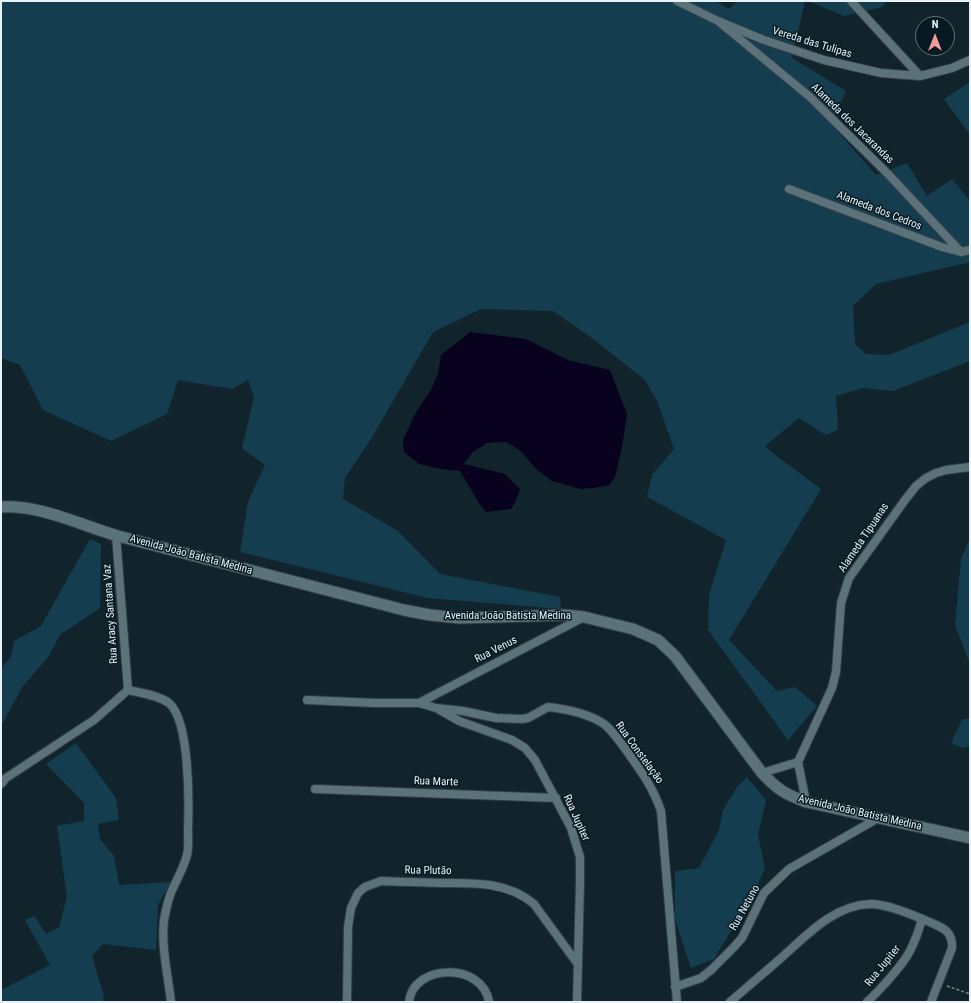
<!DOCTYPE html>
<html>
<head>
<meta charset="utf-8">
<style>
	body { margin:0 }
	#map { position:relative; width:971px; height:1003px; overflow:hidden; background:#11242c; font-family:"Roboto Condensed",sans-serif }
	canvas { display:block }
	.frame { position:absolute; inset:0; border:2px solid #e6f2f8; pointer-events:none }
	.north { position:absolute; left:915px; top:16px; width:40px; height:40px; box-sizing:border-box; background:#071a22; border:1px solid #607078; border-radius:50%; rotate:0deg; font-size:11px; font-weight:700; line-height:16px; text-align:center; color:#e6f2f8 }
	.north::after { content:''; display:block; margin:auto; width:14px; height:18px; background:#f59b99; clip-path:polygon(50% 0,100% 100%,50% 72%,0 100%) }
</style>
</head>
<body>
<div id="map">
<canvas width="971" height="1003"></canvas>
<div class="frame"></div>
<div class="north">N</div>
</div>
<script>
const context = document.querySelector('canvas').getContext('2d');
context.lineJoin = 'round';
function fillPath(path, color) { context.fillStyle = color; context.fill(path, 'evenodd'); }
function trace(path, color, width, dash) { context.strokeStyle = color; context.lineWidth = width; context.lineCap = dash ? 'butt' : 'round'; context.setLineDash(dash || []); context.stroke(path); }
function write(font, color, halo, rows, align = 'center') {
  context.font = font + ' "Roboto Condensed",sans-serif'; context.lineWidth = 3; context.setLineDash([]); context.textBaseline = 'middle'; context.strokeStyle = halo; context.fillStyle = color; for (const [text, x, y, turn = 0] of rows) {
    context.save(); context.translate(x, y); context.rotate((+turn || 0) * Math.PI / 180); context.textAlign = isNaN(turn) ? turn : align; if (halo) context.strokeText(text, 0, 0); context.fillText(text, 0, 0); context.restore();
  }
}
const green = new Path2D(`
	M1,1H715L729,9L738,1H805L792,58L846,91L831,124L876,175L907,163L927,196L952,179L970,201V262L876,284L853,306L855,344L866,354L889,355L970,322V361L893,391L862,388L836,396L838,429L826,435L799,418L765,446L775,455L821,489L729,640L777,691L795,687L817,706L788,740L708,630L709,595L726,540L647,497L652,475L674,449L657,401L645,380L592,338L553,311L481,309L433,332L371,439L345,478L343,499L398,531L440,574L560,597L561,609L428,598L240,552L248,502L265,465L242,448L254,397L248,380L232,389L178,380L167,414L111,441L43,410L20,365L1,358Z
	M808,1H886L883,7L844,16Z
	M970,82V135L944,99Z
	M970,538V664L955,625L961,559Z
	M90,539L101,544L100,608L60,635L49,656L23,686L1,726V668L11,657L14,641L41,626Z
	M962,719H970V746L963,748L951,743Z
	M76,743L116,798L119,820L98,824L100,839L114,856L119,885L171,882L158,905L156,950L103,944L92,956L104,996L103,1002H1V990L50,965L25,920L34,916L46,934L59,927L67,897L57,826L84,821V803L46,764Z
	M747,777L766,800L758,835L765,868L754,893L714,959L691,968L675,919V871L699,868L719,830L723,810L737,787Z`);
const water = new Path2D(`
	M470,332L526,339L568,360L610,370L627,414L622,447L615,477L609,485L594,488L580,489L552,481L535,468L521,451L506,442L487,443L473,452L464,464L505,474L520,489L516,501L511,509L486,512L480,505L460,471L441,469L419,464L404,452L403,440L415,414L431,390L438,374L441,355Z`);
const path = new Path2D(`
	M947,986L970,994`);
const street = new Path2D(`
	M677,1L718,21L764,40L824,60L881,73L920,76L952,68L970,60
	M851,1L920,76
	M718,21L810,97L888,174L961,252
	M789,189L942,247L961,252L970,250
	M116,535L128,690
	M307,700L375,703H419L436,708L463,711L496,718L522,719L528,718L548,707C566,709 589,714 604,724C613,731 619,741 626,750C640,770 653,787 661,811L677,1002
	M419,703L584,617
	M438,709L459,721L512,740L525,748L535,760L571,828L580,857V883L577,1002
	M762,773L798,762
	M1,784L6,778L94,720L128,690C141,693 158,695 169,703C190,721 189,803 188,830C188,838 189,847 187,855C184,867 178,877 173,888C168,898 166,909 164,920C161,947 168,975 171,1002
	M315,789L556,798
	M806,802L798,762L832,688L836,672L841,603L849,578L905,500L916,486L926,478L936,473L946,470L970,467
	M675,987L701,978L711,970L733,948L742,938L764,893L789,869L880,817
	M347,1002L348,927L351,908L358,893L365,887L381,881C400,882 420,882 440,883C472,883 507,881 534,904L577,963
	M409,1002C413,963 483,962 489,1002
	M730,1002C747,987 764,973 781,958C806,936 834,905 870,904C887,904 910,914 925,920C940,927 953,929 952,948L931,1002
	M867,1002C879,991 902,966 910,951C915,941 919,930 922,919`);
const secondary = new Path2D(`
	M1,507C42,505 80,525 118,536C213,561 309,585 404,610L430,615L460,618L565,615L584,617L633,629L658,640L675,656L762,773C778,790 785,794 806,802L970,838`);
const streetNames = [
	["Vereda das Tulipas",812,43,17],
	["Alameda dos Jacarandas",852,124,44],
	["Alameda dos Cedros",879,211,21],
	["Alameda Tipuanas",864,538,-56],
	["Avenida João Batista Medina",191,555,15],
	["Rua Aracy Santana Vaz",111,614,-94],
	["Avenida João Batista Medina",508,616],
	["Rua Venus",496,650,-27],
	["Rua Constelação",639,753,54],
	["Rua Marte",436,782,2],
	["Avenida João Batista Medina",860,813,13],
	["Rua Jupiter",576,818,66],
	["Rua Plutão",428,871,1],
	["Rua Netuno",745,908,-61],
	["Rua Jupiter",883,966,-51]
];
fillPath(green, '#143e4f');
fillPath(water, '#08021e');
trace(street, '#333f46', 10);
trace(secondary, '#333f46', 13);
trace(path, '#77878e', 1.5, [3, 2]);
trace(street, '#5c727b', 8);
trace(secondary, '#5c727b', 11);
write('11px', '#e6f2f8', '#071a22', streetNames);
</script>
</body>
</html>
